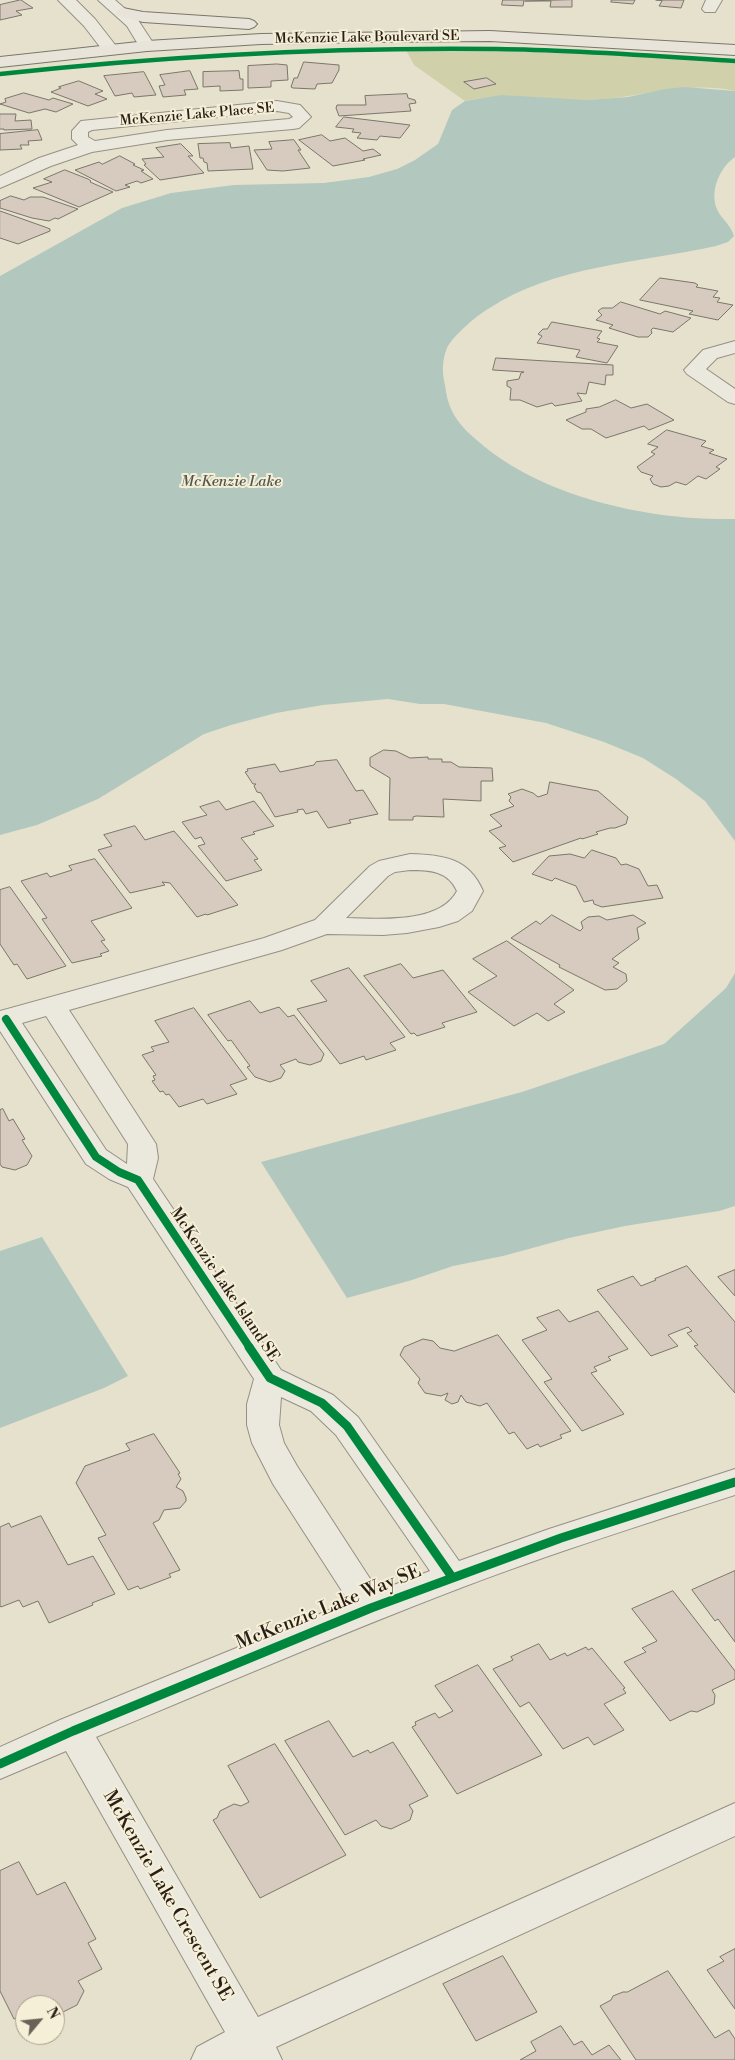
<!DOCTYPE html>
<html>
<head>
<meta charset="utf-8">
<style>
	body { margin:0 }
	#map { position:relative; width:735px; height:2060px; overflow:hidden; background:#e6e1cc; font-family:"Libre Bodoni",serif }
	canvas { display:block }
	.north { position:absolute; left:15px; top:1995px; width:50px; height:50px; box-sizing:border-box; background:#f6efd7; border:1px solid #a49b8a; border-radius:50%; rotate:62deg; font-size:14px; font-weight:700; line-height:20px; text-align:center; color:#281e16 }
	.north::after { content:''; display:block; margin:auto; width:18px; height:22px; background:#6a6256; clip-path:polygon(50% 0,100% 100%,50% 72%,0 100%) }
</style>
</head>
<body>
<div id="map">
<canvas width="735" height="2060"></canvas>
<div class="north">N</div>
</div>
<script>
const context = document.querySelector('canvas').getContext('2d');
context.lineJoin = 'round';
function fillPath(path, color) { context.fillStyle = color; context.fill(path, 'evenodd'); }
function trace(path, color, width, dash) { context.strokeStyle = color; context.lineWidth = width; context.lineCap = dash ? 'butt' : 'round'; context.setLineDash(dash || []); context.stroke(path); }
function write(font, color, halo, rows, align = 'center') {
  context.font = font + ' "Libre Bodoni",serif'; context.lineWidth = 4; context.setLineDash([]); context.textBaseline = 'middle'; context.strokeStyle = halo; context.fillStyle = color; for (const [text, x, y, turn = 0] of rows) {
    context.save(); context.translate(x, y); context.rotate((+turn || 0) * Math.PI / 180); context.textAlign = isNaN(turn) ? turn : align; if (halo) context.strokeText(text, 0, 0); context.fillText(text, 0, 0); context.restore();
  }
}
const green = new Path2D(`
	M406,50C515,51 626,52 735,63V91C683,80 638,99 587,100C547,100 505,92 465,101L414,65Z`);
const water = new Path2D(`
	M685,87L735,91V157C718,169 708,195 719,213C725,222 731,226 734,236L728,242L716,246C640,263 555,265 488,309C477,315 452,337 447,348C442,360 442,373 445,385C446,394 448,403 452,411C458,423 468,433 479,442C543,498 652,521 735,519V841L705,801L676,779L643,758L604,742L546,723L444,704H420L388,699L323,705L276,713L231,725L204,734L98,799L37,825L0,835V276L122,208L171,193L234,185L324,183L369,177L397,169L415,160L438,144L452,110L465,101L501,95L587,100L628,97L665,89Z
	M735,973V1206L719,1211L625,1226L569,1238L503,1256L453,1266L412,1280L347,1298L261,1162L522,1092L664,1044L726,988Z
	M42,1237L128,1376L104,1388L0,1428V1251Z`);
const building = new Path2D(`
	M21,0L33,8L16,11L22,15L0,20V5Z
	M503,0H524L523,6L502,5Z
	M572,0V7H550L551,1H525Z
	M612,0H635L633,4L611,2Z
	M656,0H684L681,8L659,6L662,1Z
	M304,62L339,65V70L332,83L317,84L315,89L293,88L291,87L294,78H297Z
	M277,64L287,65L288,80L271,81V87L248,88V66Z
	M190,71L198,89L184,90L186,95L163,97L159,86L165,85L160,75Z
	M239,71L240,79H243V90L220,91V86L203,87V72Z
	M144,72L156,95L134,97L132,93L115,96L104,76Z
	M487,78L496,84L474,89L464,82Z
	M79,81L103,91L95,94L107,99L88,106L51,92L61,88L59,87Z
	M24,93L49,100L53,98L73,104L56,112L45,109L29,113L0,104L6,102L5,99Z
	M407,94L408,98L415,100L416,103L409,104L411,111L339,116L336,108L337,105H366L365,96Z
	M0,114H16L15,121L31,120L32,129L4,130V129H0Z
	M344,117L410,125L400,138L380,136L377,140L357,138L361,133L352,132L354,129L336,127Z
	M38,130L42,140L28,141L29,145H20L22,149L0,150V134Z
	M322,135L330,141L345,138L363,151L373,149L381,155L363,159L365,160L333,166L299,140Z
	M294,140L301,150H298L310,168L283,171L267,170L254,150L272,149L269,142Z
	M230,143L231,148L249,146L253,169L208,171L207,163L204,162L203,158H200L198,144Z
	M181,144L193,156H188L204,173L160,180L144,165L146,164L142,159L164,157L156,148Z
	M120,156L135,164L133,165L144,170L141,171L153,179L141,183L137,181L125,185L130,187L116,191L75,170L99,162L102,164Z
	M65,170L88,179L91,181L90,182L113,192L79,207L33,188L52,182L44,179Z
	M11,196L24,200L30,197H43L78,209L58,219L55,218L49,221L32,218L0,208V201Z
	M0,211L45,227L50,229V231L18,244L0,238Z
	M660,278L695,283L698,285L696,287L718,291L713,297L720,298L717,302L733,305L718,320L689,314L693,311L640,300Z
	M621,302L660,314L665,311L691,318L673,332L653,328L651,330L652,333L648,337H638L609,328L613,325L596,320L602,315L598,311L602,308H612Z
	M552,322L602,331L597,338L600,339L597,342L618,346L607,363L576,357L580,350L537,343L542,336L538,334L543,329H547Z
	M496,358L613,365V375H606L605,385L589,382L586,394L577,393L582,401L555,406L552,403L537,407L520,400H510L511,388L507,386V381L519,379L521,373L524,372L493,370Z
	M616,400L631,408L647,404L674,420L649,430L644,426L606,438L591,429H582L566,420L586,412V409L599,407Z
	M667,430L706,441L701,446L714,450L709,453L727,459L716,467L720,469L706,479L698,476L686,485L676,482L669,486L661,487L653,484L650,479L653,476L641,472L637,467L655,454L651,452L658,447L648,444Z
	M384,750L396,751L410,758L428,757V759H442V762H451L459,767L492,768L493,781H481V801L443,799L444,817L416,816L413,817V820H389L390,778L370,766V758Z
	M337,760L356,791L363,790L378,814L349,820L351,823L328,828L317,811L306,814L303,809L297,810L298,812L275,817L261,793L257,792L254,786L256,784H253L245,772L248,771L247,769L275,764L280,772L314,765L316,762Z
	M550,782L598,791L628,817L626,824L615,828H610L596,832L598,834L582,839L581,838L513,862L499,848L506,846L489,831L502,826L490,815L514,806L509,801L511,797L508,794L522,789L533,793L538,797L547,794Z
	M219,801L226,810L254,801L274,826L253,832L255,834L241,838L258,859L254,860L262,870L226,881L198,846L205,844L201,837L195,839L182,822L207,815L200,807Z
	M135,826L145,840L174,831L238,905L207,915L206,914L197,917L170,883L162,882L165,885L130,893L98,850L112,846L104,835Z
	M592,850L616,858L621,865L626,864L639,869L648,886L657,885L663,898L602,907L594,904L593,900L584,902L576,886L555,878L552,881L532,874L549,856L570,854L584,858Z
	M95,859L132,908L91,921L105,940L101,941L109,951L100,954L102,956L72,963L42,919L47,918L21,881L47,873L50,877L72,870L69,866Z
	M10,887L66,966L27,979L17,964L14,965L0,944V890Z
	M552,915L580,931L583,928L581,922L588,917L599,916L607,920L633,915L646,923L637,928L639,939L612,959L619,963L613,967L626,974L627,981L617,989L605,990L559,967L560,965L511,938L536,921L540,924Z
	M507,941L574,990L554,1004L565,1012L548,1021L537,1013L514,1026L468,992L497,976L473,959Z
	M401,964L413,978L443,970L477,1012L442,1023L445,1027L417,1036L414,1033L411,1034L364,976Z
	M349,968L405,1037L390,1043L396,1050L366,1060L364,1056L340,1064L297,1009L327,1001L311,981Z
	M250,1001L260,1013L279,1007L288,1017L294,1015L324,1054L321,1061L310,1065L298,1062L296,1059L280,1065L285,1071L281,1078L270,1082L255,1077L247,1067L250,1066L231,1040L228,1041L208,1015Z
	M194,1008L247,1079L230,1085L237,1094L207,1104L203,1099L179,1107L169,1094L166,1095L163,1091L160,1092L152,1081L155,1080L153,1076L156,1075L142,1055L154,1051L151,1047L169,1042L155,1021Z
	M3,1109L9,1121L13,1119L25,1139L22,1140L32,1156L27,1165L15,1170L2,1167L0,1164V1110Z
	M687,1266L735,1322V1393L694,1346L698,1345L687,1333L692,1331L688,1327L668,1335L678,1346L651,1356L597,1290L633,1276L641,1286L656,1280L655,1279Z
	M735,1270V1296L718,1277Z
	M559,1310L569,1322L598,1311L628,1349L608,1357L611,1360L594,1367L597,1371L591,1373L624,1414L582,1431L544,1382L552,1379L522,1340L547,1330L537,1318Z
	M498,1335L571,1431L560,1435L562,1438L540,1447L538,1444L527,1449L514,1432L509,1434L487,1403L480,1406L466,1402L461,1395L458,1402L452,1404L445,1400L448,1393L441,1396L425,1393L418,1383L420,1379L400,1355L404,1347L423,1339L433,1341L440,1348L454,1351Z
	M154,1434L180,1473L178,1474L181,1479L176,1487L183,1491L186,1498V1501L180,1508L164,1510L159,1520L153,1523L180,1570L169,1574L171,1577L140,1589L138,1586L128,1590L98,1538L106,1535L76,1483L85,1466L130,1450L126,1444Z
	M41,1516L68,1565L93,1556L115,1594L92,1603L93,1605L49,1623L38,1601L23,1607L19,1600L1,1607L0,1606V1527L9,1523L11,1527Z
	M735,1571V1642L718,1619L715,1621L692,1590Z
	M673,1591L735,1671V1679L712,1690L715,1695L714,1704L697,1712L691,1711L670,1721L624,1662L646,1652L642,1648L657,1641L632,1609Z
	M539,1644L550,1660L565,1653L567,1656L586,1647L588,1650L592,1648L625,1688L623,1689L626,1693L604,1704L624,1730L594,1745L588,1737L563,1749L529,1702L520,1707L493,1669L513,1660L511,1657Z
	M478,1665L542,1755L457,1794L412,1727L416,1725L415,1722L435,1713L439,1718L453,1711L435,1686Z
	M329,1721L353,1757L368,1750L370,1753L393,1742L428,1796L409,1805L413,1811L410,1820L391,1829L381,1826L376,1820L345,1835L285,1741Z
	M275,1744L346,1855L260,1898L213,1820L217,1818L220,1811L234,1804L241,1806L249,1802L228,1766Z
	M19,1862L37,1895L65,1882L96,1939L88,1943L102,1969L78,1981L84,1991L77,2005L63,2012L55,2010V2005L46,2003L25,2005V2014L14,2019L0,1991V1871Z
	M735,1949V2009L707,1970L724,1961L720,1957Z
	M503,1956L537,2012L476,2041L443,1984Z
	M668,1971L715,2038L729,2030L735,2039V2060H636L600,2006L611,2000L613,1996L623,1992H627Z
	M561,2026L574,2045L582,2041L592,2055L609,2045L621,2060H520L536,2051L531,2042Z`);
const minor = new Path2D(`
	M58,0H76L95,19L116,46L118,49L116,52H104L84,26Z
	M98,0H115L138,20L155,46L153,49H141L127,26Z
	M706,0H722L715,12H705L702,9Z
	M277,101L300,105L311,117L299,128L293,129L167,140L92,152L51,166L0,188V176L39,158L78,145L72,139V131L81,121ZM277,111L289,113L293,117L289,119L167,130L95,141L88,137V132L92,130Z
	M735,341V353L717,358L706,369L735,389V404L728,402L687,374L684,370L703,350Z
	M410,854C443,855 469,858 483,891L472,911L458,921L439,927L407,933L383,935L327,934L282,950L69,1010L156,1144L158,1158L153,1179L281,1370L333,1395L358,1417L459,1561L549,1529L735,1469V1495C644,1524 553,1553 463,1587C339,1634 218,1687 96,1737L258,2017L735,1803V1836L276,2047L282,2060H191L197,2047L225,2032L66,1751L0,1779V1747L60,1720L349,1602L273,1484L252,1443L247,1425V1404L254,1379L128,1187L109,1179L86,1164L0,1031V1011L264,938L315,920L370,866L379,861ZM410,870C430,870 448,871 457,891C440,924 379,919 346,918L388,876L395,872ZM46,1016L128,1144L127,1164L106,1150L22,1023ZM281,1397L311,1411L336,1435L430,1571L378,1591L297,1466L284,1443L279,1425Z`);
const major = new Path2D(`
	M123,8L143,12L249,19L254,21L257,24L254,27L249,29L143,22L118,16L115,13L118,10Z
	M490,31L735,45V55L490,41L365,42L261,44L147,51L0,67V57L147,41L261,34Z`);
const cyclewayFar2 = new Path2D(`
	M0,74C165,56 331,47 497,49C577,50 656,56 735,61`);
const cyclewayFar1 = new Path2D(`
	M6,1019L96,1157L119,1172L138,1180L250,1348`);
const cycleway = new Path2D(`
	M249,1347L270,1378L322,1403L347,1426L452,1577
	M0,1764L73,1731L371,1608L561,1538L735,1482`);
const farStreetnames = [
	["McKenzie Lake Boulevard SE",367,38,-1],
	["McKenzie Lake Place SE",197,115,-5]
];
const farWaternames = [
	["McKenzie Lake",231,482]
];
const streetNames = [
	["McKenzie Lake Island SE",224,1285,56]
];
const nearStreetnames = [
	["McKenzie Lake Way SE",329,1608,-22],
	["McKenzie Lake Crescent SE",167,1896,60]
];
fillPath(green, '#d0d1ab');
fillPath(water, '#b2c8bf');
fillPath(building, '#d7cbbf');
trace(building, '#7a766b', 1);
trace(minor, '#959084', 2);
trace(major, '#7a766b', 2);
fillPath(minor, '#ebe8de');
fillPath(major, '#e8e4d9');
trace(cyclewayFar2, '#00873e', 4.5);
trace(cyclewayFar1, '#00873e', 8);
trace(cycleway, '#00873e', 9);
write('14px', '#281e16', '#f6efd7', farStreetnames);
write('italic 15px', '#51564f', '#f6efd7', farWaternames);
write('16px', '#281e16', '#f6efd7', streetNames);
write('19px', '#281e16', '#f6efd7', nearStreetnames);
</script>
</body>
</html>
